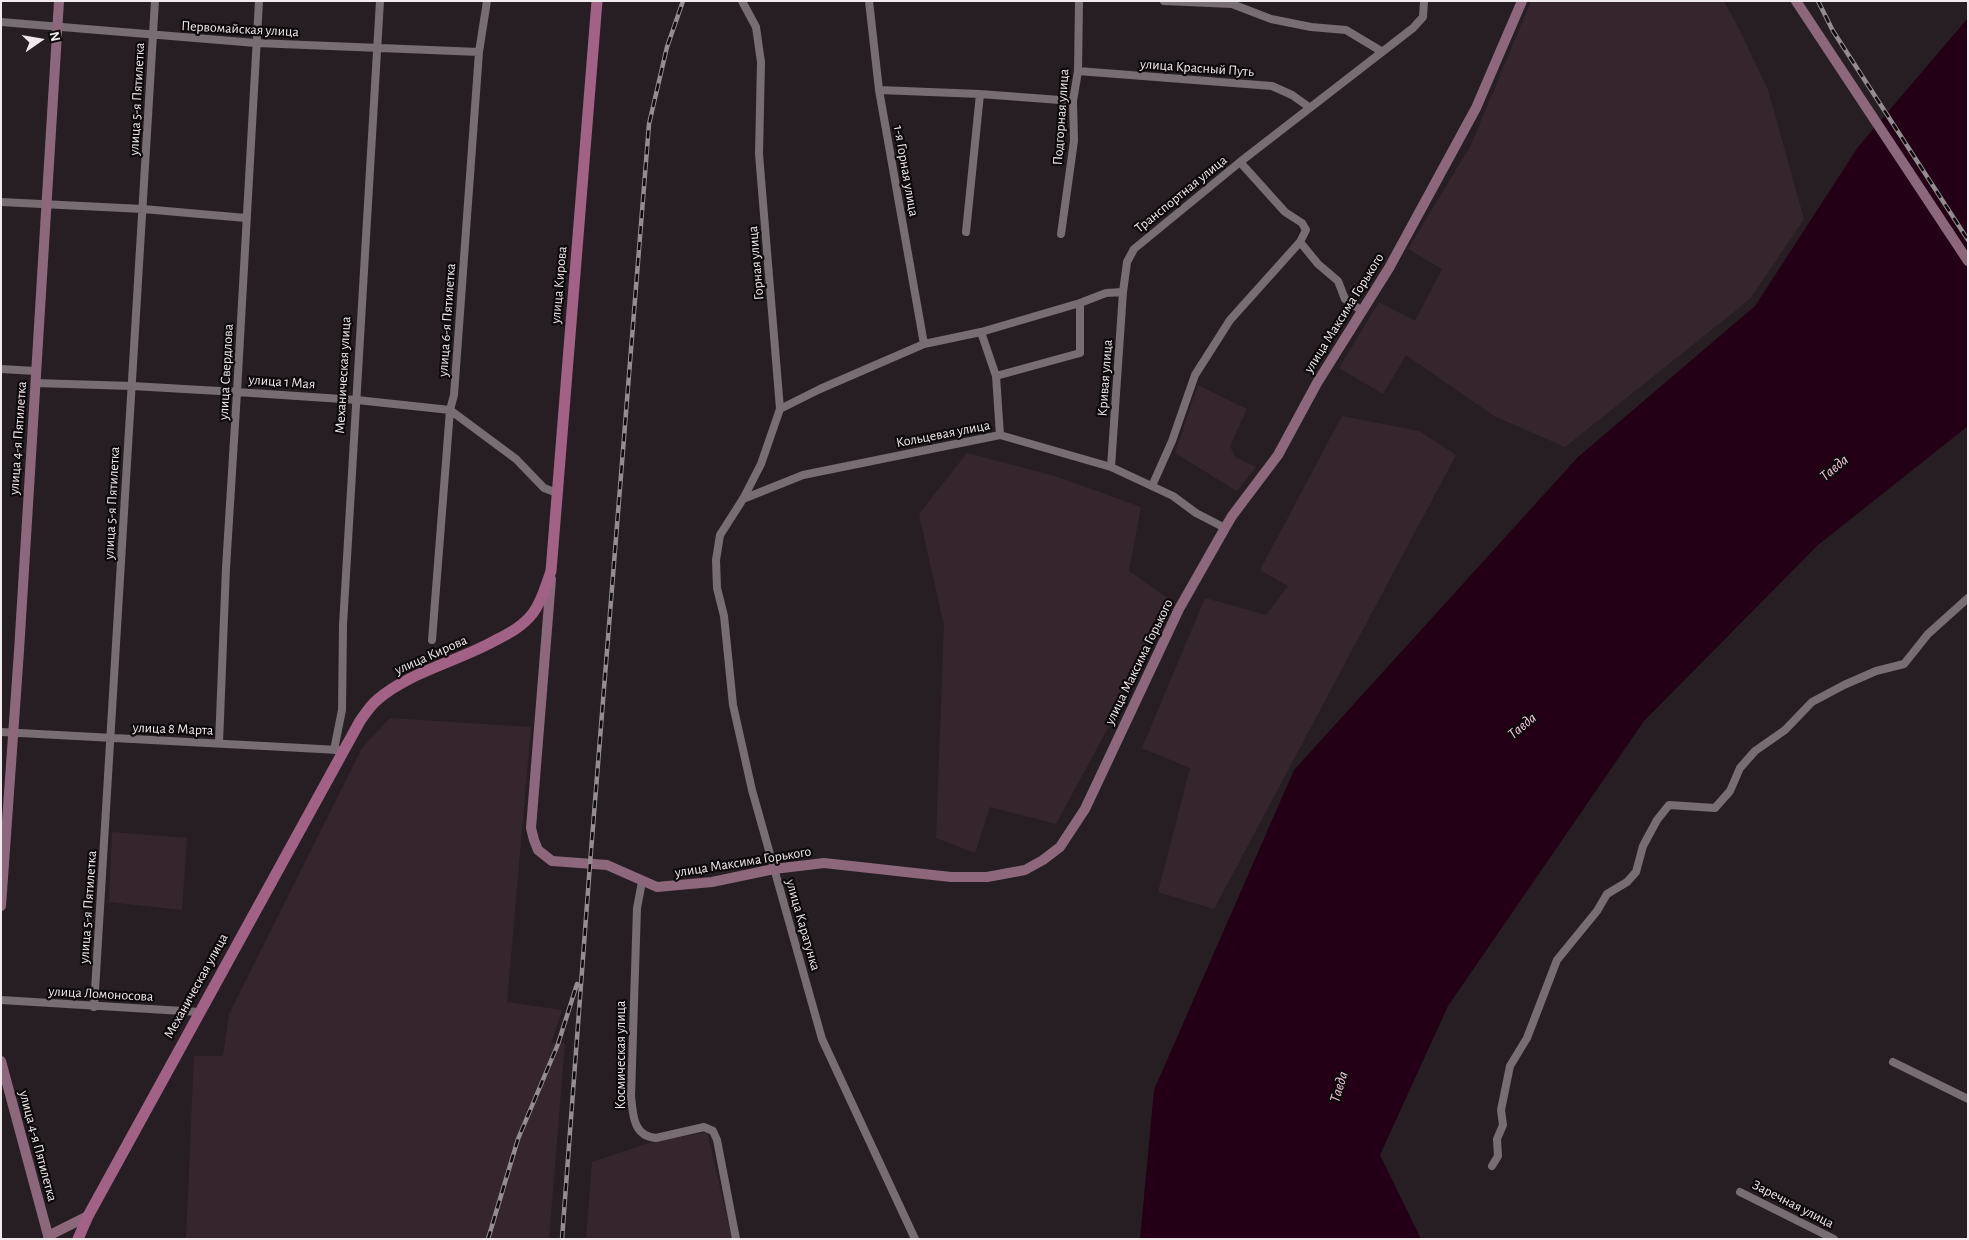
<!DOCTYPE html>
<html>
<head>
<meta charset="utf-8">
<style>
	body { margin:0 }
	#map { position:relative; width:1969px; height:1240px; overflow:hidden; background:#271e23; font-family:"Alegreya Sans",sans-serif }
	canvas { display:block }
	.frame { position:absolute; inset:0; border:2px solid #f0eaed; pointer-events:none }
	.north { position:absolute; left:15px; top:15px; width:50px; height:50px; -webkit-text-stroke:4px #0e0a0c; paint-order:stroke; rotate:77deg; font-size:14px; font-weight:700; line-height:20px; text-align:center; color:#f0eaed }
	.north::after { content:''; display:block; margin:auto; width:18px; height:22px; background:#f0eaed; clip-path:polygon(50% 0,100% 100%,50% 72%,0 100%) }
</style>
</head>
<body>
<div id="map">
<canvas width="1969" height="1240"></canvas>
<div class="frame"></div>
<div class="north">N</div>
</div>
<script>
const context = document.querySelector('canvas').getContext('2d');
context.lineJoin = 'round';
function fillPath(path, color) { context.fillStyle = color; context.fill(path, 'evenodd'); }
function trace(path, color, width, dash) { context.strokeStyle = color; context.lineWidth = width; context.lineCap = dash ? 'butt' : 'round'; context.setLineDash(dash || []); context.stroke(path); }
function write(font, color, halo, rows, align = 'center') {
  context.font = font + ' "Alegreya Sans",sans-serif'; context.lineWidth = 4.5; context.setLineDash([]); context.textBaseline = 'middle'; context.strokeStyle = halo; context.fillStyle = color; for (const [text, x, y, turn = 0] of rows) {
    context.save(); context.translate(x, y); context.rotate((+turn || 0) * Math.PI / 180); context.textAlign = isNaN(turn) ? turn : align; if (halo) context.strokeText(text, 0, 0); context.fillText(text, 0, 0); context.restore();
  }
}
const built = new Path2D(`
	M1531,1H1724L1739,29L1768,90L1804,219L1750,299L1565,447L1494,416L1406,355L1383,394L1339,368L1379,302L1415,321L1442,269L1408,249L1471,145Z
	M1198,385L1247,409L1230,446L1235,457L1256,467L1237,491L1175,453Z
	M1342,416L1419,431L1456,455L1214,909L1158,892L1190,768L1142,748L1205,598L1266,615L1288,586L1260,570Z
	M967,453L1055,476L1141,507L1129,571L1166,597L1144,661L1056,824L990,807L975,853L936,838L944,626L919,514Z
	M390,718L531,727L507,1002L562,1010L551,1043H565L549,1239H186L194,1056H223L229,1014L362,748Z
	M112,832L187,838L182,910L109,902Z
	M707,1132L732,1239H586L592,1162L649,1143Z`);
const water = new Path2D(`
	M1968,18V426L1818,545L1644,721L1448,1006L1380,1155L1421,1239H1140L1154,1090L1294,770L1578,457L1755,306L1858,147Z`);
const street = new Path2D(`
	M742,1L756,27L761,62L759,154L780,409L761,464L743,499L720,535L716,560L717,588L724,616L733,705L752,790L822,1039L915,1239
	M869,1L879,90L924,344
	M1164,1L1232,4L1271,19L1311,27L1346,30L1381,51
	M1,22L256,43L479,52
	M1078,71L1272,86L1292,95L1309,107
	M879,90L980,94L1073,101
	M1240,162L1285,212L1302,223L1306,230L1300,242L1318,264L1338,281L1345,299L1362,311
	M1,202L143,209L246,218
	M966,232L980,94
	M1061,234L1074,141L1073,101L1078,71L1079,1
	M981,332L996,376L1000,435
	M1,369L36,371
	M996,376L1080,353V303
	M35,383L132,386L237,392L357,400L450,410L516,459L544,488L557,493
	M780,409L820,389L924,344L981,332L1080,303L1106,293L1123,292L1127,262L1134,249L1240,162L1413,28L1423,17L1424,1
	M1111,467L1123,292
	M1152,486L1172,441L1195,375L1230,320L1300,242
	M743,499L803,475L1000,435L1111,467L1173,496L1196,513L1225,528
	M432,640L450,410L454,395L479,52L487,1
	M1,732L339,750
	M219,743L226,568L237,392L259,1
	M334,750L342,710L343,625L380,1
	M642,882L637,908L631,1096C633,1115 633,1136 656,1138L704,1127L713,1131L717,1140L736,1239
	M1,1000L199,1012
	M94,1007L155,1
	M1893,1062L1968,1099
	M1492,1166L1498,1156L1497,1139L1503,1125L1501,1110L1510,1066L1527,1038L1557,960L1597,911L1607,894L1627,882L1636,872L1643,846L1657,820L1669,805L1715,808L1730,791L1740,768L1755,751L1785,730L1812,702L1844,685L1876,671L1904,664L1928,634L1968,598
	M1740,1192L1834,1239`);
const secondary = new Path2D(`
	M1796,1L1968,261
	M551,579L531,828L534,840L538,850L552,861L607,865L657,887L712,882L774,869L824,863L951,877H987L1025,870L1043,860L1060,847L1085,809L1179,609L1225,528L1232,516L1278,455L1317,383L1389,268L1476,108L1522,1
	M1,906L19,651L59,1
	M1,1061L49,1239
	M48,1236L88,1216`);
const primary = new Path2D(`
	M78,1239L88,1216L360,721C365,714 370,706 377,700C409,672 459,661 496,640C510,633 523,626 533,613C542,601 546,585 551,571L597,1`);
const rail = new Path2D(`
	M1818,1L1833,31L1968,240
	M488,1239L518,1139L558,1044L577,984
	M562,1239L590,864L649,124L667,47L683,1`);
const streetNames = [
	["Первомайская улица",240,29,3],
	["улица Красный Путь",1197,68,4],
	["улица 5-я Пятилетка",137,99,-87],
	["Подгорная улица",1061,117,-86],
	["1-я Горная улица",906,171,80],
	["Транспортная улица",1181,194,-39],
	["Горная улица",756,263,-95],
	["улица Кирова",559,285,-85],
	["улица Максима Горького",1344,313,-58],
	["улица 6-я Пятилетка",447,320,-86],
	["улица Свердлова",226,372,-87],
	["Механическая улица",343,375,-87],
	["Кривая улица",1105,378,-86],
	["улица 1 Мая",282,382,4],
	["Кольцевая улица",943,434,-11],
	["улица 4-я Пятилетка",18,438,-86],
	["улица 5-я Пятилетка",112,503,-87],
	["улица Кирова",431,655,-24],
	["улица Максима Горького",1139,662,-64],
	["улица 8 Марта",173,729,2],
	["улица Максима Горького",743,862,-9],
	["улица 5-я Пятилетка",88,907,-86],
	["улица Каратунка",803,925,74],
	["Механическая улица",196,986,-61],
	["улица Ломоносова",101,994,3],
	["Космическая улица",621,1055,-90],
	["улица 4-я Пятилетка",38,1146,75],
	["Заречная улица",1793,1204,27]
];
const waterNames = [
	["Тавда",1834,468,-40],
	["Тавда",1522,726,-40],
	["Тавда",1339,1087,-73]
];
fillPath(built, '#35262d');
fillPath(water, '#230015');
trace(street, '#786d72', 8);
trace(secondary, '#8d687c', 10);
trace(primary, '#a26286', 11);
trace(rail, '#938c90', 4.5);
trace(rail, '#0e0a0c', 2.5, [8]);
write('14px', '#f0eaed', '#0e0a0c', streetNames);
write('italic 15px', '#f9cae2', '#0e0a0c', waterNames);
</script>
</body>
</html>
